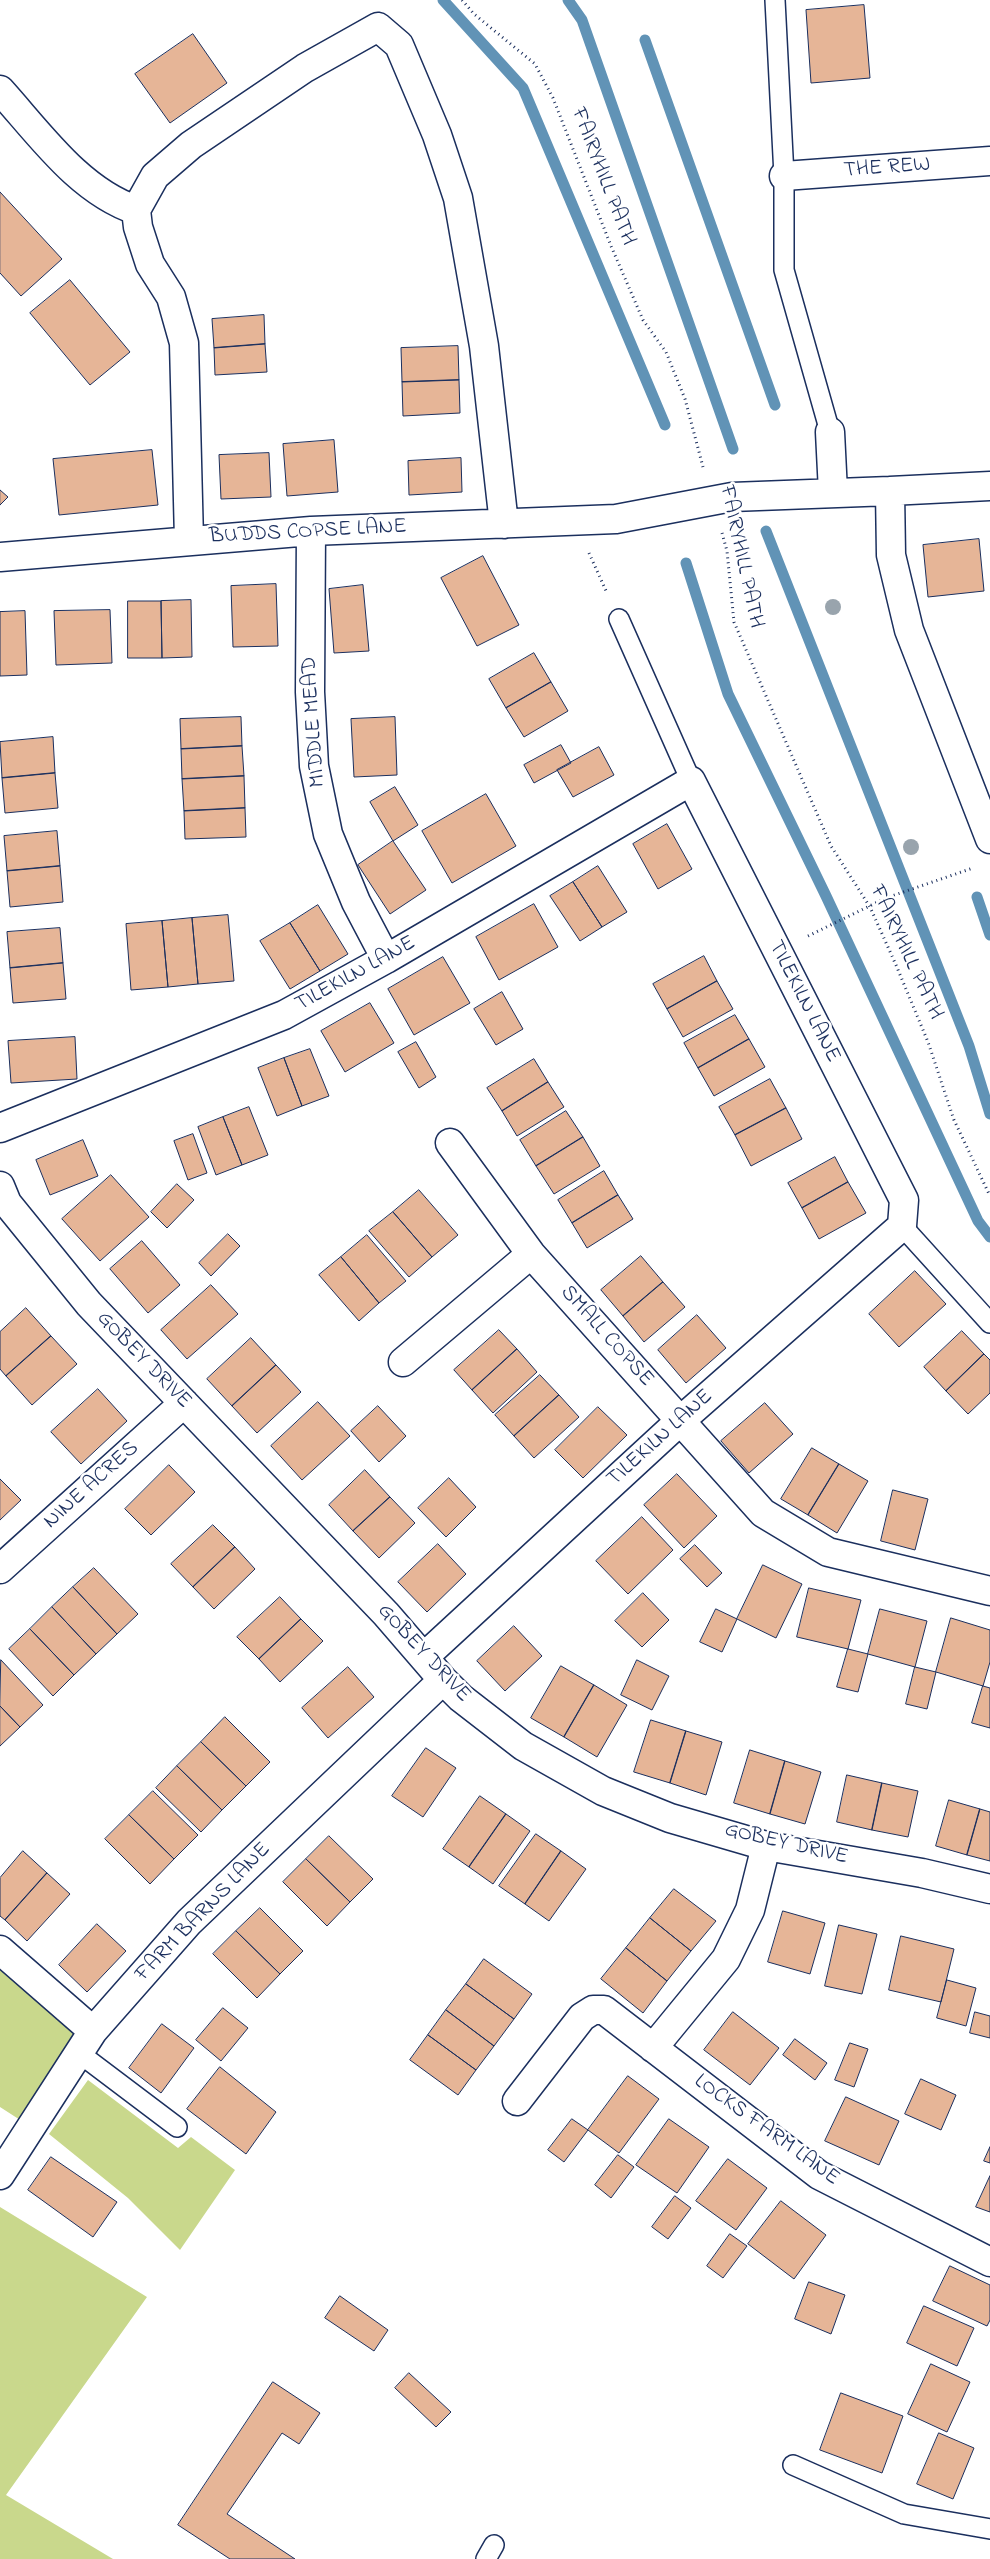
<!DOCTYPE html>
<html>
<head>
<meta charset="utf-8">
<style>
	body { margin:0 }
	canvas { display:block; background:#fff }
</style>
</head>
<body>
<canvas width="990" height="2559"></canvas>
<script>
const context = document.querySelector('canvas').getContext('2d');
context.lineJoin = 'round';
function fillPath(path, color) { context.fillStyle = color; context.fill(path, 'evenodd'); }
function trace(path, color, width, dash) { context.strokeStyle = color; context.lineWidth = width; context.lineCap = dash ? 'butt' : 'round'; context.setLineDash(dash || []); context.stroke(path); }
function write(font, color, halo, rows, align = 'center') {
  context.font = font + ' "Indie Flower",sans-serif'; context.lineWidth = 5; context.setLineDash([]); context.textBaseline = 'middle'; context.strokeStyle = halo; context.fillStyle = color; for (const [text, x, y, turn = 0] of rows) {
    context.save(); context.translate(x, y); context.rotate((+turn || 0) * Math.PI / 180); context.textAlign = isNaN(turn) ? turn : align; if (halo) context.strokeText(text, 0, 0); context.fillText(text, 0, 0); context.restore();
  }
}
const green = new Path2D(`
	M0,1950L93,2031L31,2127L0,2107Z
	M88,2080L178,2148L191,2137L235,2170L180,2250L128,2198L49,2134Z
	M0,2207L147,2297L6,2495L113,2559H0Z`);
const stream = new Path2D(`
	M443,0L523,88L665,425
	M568,0L582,20L733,449
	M645,40L775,405
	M766,531L969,1046L990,1114
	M686,563L728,694L826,896L978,1221L990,1237
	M977,897L990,935`);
const building = new Path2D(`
	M864,5L870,78L811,83L806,10Z
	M193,34L227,83L170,123L135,74Z
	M0,192L62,259L21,296L0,273Z
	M70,280L130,352L90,385L30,313Z
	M264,315L265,344L214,348L212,319Z
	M265,344L267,372L215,375L214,348Z
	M458,346L459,380L402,382L401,348Z
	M459,380L460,413L403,416L402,382Z
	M334,440L338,492L287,496L283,444Z
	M152,450L158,505L59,515L53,459Z
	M269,453L271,497L221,499L219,455Z
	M461,458L462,492L409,495L408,461Z
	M0,490L8,497L0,505Z
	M979,539L984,591L928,597L923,545Z
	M483,556L519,625L477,646L441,578Z
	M276,584L278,646L233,647L231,586Z
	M363,585L369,651L334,653L329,589Z
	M191,600L192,657L162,658L161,601Z
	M128,601H161L162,658H128Z
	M110,610L112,663L56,665L54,611Z
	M25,611L27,675L0,676V612Z
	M534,653L551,682L506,708L489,679Z
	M551,682L568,711L524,737L506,708Z
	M241,717L242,746L181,749L180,719Z
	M395,717L397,775L354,777L351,719Z
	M53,737L55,773L2,778L0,742Z
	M561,745L571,763L534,783L524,765Z
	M242,746L244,776L182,779L181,749Z
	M599,747L614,775L573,797L557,770Z
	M55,773L58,808L5,813L2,778Z
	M244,776L245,808L184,811L182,779Z
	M395,787L418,825L393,841L370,802Z
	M486,794L516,846L452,883L422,831Z
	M245,808L246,837L185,839L184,811Z
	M667,824L692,869L658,889L633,844Z
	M57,831L60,866L7,871L4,836Z
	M393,841L426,890L390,914L358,865Z
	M60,866L63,902L10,907L7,871Z
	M598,866L627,912L602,927L573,882Z
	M573,882L602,927L580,941L550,896Z
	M534,904L558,947L499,980L476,937Z
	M318,905L348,954L320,971L290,923Z
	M228,915L234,981L198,984L192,918Z
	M192,918L198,984L168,987L162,921Z
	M162,921L168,987L131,990L126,924Z
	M290,923L320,971L290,989L260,941Z
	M60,928L63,963L10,968L7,932Z
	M704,956L717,981L667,1009L653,984Z
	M443,957L470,1003L414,1035L388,989Z
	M63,963L66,999L13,1003L10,968Z
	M717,981L733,1009L683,1037L667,1009Z
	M502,992L523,1029L496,1045L474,1009Z
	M370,1003L394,1043L345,1072L321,1031Z
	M735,1015L749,1039L698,1068L684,1043Z
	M75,1037L77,1079L11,1083L8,1041Z
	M749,1039L765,1067L714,1096L698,1068Z
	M416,1042L436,1077L419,1088L398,1052Z
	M310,1049L329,1096L302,1106L284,1058Z
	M284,1058L302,1106L277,1116L258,1068Z
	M534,1059L548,1082L502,1111L487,1088Z
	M770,1079L786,1108L735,1135L719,1107Z
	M548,1082L564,1107L517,1136L502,1111Z
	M249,1107L268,1155L242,1165L223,1117Z
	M786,1108L802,1139L751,1166L735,1135Z
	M566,1111L583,1137L536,1166L520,1140Z
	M223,1117L242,1165L216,1175L198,1127Z
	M193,1134L207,1173L188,1180L174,1141Z
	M583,1137L600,1166L554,1194L536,1166Z
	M83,1140L98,1176L50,1195L36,1160Z
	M835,1157L848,1182L802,1208L788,1183Z
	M604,1171L618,1195L572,1223L558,1200Z
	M111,1175L149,1217L100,1261L62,1219Z
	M848,1182L866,1213L819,1239L802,1208Z
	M177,1184L194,1200L167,1228L151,1212Z
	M419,1190L458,1235L432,1257L393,1212Z
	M618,1195L633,1219L587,1248L572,1223Z
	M393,1212L432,1257L409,1277L369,1231Z
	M228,1234L240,1246L211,1276L199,1263Z
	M367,1235L406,1281L379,1303L341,1257Z
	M142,1241L180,1285L148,1313L110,1269Z
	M641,1256L663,1282L623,1316L601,1290Z
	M341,1257L379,1303L359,1321L319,1275Z
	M915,1271L946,1304L899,1347L869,1314Z
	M663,1282L685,1307L644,1342L623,1316Z
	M211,1285L238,1314L187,1359L161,1330Z
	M26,1308L51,1336L6,1376L0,1369V1332Z
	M697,1315L726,1348L686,1383L658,1350Z
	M499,1330L517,1349L472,1390L454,1370Z
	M962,1331L984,1354L946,1391L924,1367Z
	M51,1336L77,1364L32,1405L6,1376Z
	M251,1338L276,1365L232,1406L207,1379Z
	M517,1349L537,1372L493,1413L472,1390Z
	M984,1354L990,1360V1393L968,1414L946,1391Z
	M276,1365L301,1392L257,1433L232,1406Z
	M540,1375L559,1395L514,1436L495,1415Z
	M98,1389L127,1421L81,1464L51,1432Z
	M559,1395L579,1417L534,1458L514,1436Z
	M318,1402L350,1436L302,1480L271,1446Z
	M765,1403L793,1434L749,1473L721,1441Z
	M378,1406L406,1436L379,1462L351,1431Z
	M598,1407L627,1435L583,1478L555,1450Z
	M812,1448L839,1464L808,1515L781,1499Z
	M839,1464L868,1481L837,1533L808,1515Z
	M169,1465L195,1492L151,1535L125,1509Z
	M365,1470L390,1497L353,1531L329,1505Z
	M677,1474L717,1516L684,1548L644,1505Z
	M449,1478L476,1507L446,1537L418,1508Z
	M0,1479L21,1500L0,1520Z
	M893,1490L928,1499L915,1550L881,1541Z
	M390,1497L415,1523L379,1558L353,1531Z
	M642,1517L673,1550L628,1594L596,1561Z
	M213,1525L235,1547L193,1587L171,1564Z
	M438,1544L466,1574L427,1612L398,1582Z
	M695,1545L722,1573L707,1587L680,1559Z
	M235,1547L255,1569L214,1609L193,1587Z
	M763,1565L802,1584L776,1638L737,1619Z
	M94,1568L138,1614L117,1634L73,1587Z
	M73,1587L117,1634L96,1654L52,1607Z
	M809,1588L861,1600L848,1649L797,1637Z
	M643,1593L669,1620L642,1647L615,1621Z
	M280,1597L301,1619L259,1659L237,1637Z
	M52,1607L96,1654L74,1675L30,1629Z
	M716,1609L737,1619L722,1652L700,1642Z
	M880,1609L927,1621L915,1667L868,1654Z
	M951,1618L990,1630V1662L983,1686L936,1672Z
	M301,1619L323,1641L280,1682L259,1659Z
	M514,1626L542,1656L505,1691L477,1661Z
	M30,1629L74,1675L53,1696L9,1649Z
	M848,1649L868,1654L858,1692L837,1687Z
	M1,1660L43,1705L20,1727L0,1706Z
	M637,1660L669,1676L652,1710L621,1695Z
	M561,1666L594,1685L564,1737L531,1718Z
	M348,1667L374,1697L328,1738L302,1708Z
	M915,1667L936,1672L927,1709L906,1704Z
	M594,1685L627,1705L597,1757L564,1737Z
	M983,1686L990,1688V1728L972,1723Z
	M0,1706L20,1727L0,1746Z
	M225,1717L270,1762L246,1786L201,1742Z
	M651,1720L686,1731L670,1783L634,1772Z
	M686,1731L722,1742L706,1795L670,1783Z
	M201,1742L246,1786L222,1810L177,1766Z
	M426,1748L456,1768L423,1817L392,1796Z
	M750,1750L785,1761L770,1814L734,1803Z
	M785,1761L821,1772L805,1824L770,1814Z
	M177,1766L222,1810L201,1832L156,1788Z
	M847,1775L882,1783L872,1830L837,1822Z
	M882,1783L918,1791L908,1837L872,1830Z
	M153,1791L198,1835L174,1859L129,1815Z
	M480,1796L506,1814L469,1867L443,1849Z
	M949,1800L980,1809L967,1855L936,1846Z
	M980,1809L990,1812V1861L967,1855Z
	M506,1814L530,1831L493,1884L469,1867Z
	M129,1815L174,1859L150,1884L105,1839Z
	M536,1834L561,1851L525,1904L499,1886Z
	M329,1836L373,1879L350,1902L306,1859Z
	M23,1851L47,1873L5,1920L0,1916V1878Z
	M561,1851L586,1869L549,1921L525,1904Z
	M306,1859L350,1902L327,1926L283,1882Z
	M47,1873L70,1894L27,1941L5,1920Z
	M674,1889L716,1921L691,1951L650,1918Z
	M260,1908L303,1951L280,1974L236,1931Z
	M783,1911L825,1923L810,1974L768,1962Z
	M650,1918L691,1951L667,1981L626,1948Z
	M97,1924L126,1951L87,1992L59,1965Z
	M839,1925L877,1934L862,1994L825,1986Z
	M236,1931L280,1974L257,1998L213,1954Z
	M901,1936L954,1949L941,2002L889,1990Z
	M626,1948L667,1981L643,2013L601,1979Z
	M484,1959L532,1994L514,2019L466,1984Z
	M947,1980L976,1988L966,2026L937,2018Z
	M466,1984L514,2019L494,2046L446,2010Z
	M223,2008L248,2028L221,2061L196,2040Z
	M446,2010L494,2046L476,2070L428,2035Z
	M733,2012L779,2048L750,2085L704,2050Z
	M975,2012L990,2016V2038L970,2033Z
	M162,2024L194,2048L161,2093L129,2068Z
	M428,2035L476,2070L458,2095L410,2060Z
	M795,2039L827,2063L815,2080L783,2055Z
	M850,2043L868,2049L854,2087L835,2080Z
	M220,2067L276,2112L246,2154L187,2109Z
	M628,2076L659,2099L619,2153L588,2130Z
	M921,2079L956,2095L941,2130L905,2114Z
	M846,2097L899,2121L879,2165L825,2141Z
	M572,2119L588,2130L564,2162L548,2150Z
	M669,2119L709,2147L677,2193L636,2165Z
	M990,2147V2163L984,2161Z
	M618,2155L634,2167L611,2198L595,2185Z
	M51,2157L117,2202L93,2237L28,2190Z
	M728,2159L767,2188L736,2230L696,2201Z
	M990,2176V2212L976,2207Z
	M675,2196L691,2208L668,2239L652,2227Z
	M781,2201L826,2235L794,2279L748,2244Z
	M730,2234L747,2246L723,2278L707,2266Z
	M950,2266L990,2285V2320L987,2326L933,2301Z
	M809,2282L845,2295L831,2334L795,2319Z
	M340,2296L388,2330L374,2351L325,2318Z
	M924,2306L974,2328L957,2366L907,2343Z
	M931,2364L970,2382L947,2432L908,2414Z
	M409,2373L451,2412L436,2427L395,2388Z
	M273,2382L320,2413L299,2444L282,2433L227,2514L295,2559H230L178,2525Z
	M841,2393L903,2416L882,2473L820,2450Z
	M939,2433L974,2448L953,2499L917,2484Z`);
const path = new Path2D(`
	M462,0L474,14L535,64L553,98L611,246L643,320L666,352L685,399L703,467
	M722,533L727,551L734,622L831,846L870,907L896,965L928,1042L954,1120L990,1196
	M589,553L607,593
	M808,936L886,898L973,868`);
const lane = new Path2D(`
	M775,0L784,176V270L830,432
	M619,619L691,781
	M902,1226L990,1323
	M79,2053L177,2127
	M793,2465L904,2514L990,2529
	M486,2559L494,2545`);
const street = new Path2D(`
	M0,90C39,133 79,191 136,210
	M784,176L990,161
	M830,432L833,492
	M990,486L890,491L891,555L909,630L990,839
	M311,531L310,692L314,766L328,834L356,902L386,959
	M189,540L184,343L171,297L150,264L138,227L136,210L155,176L191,145L305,68L378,27L399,45L437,135L458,198L484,346L504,524
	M0,557L311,531L616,519L732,497L890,491
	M0,1128L284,1015L386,959L691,781L904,1200L902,1226L680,1421L424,1657
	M450,1143L531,1254L763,1513L828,1552L990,1591
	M0,1186L7,1203L89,1304L386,1614L443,1680L461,1698L523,1746L603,1791L670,1818L766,1846L922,1873L990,1889
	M403,1362L531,1254
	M0,1569L184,1403
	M0,1950L93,2031
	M653,2048L726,1959L750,1910L766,1846
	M517,2101L582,2017L593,2010H604L819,2175L990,2262
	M0,2175L93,2031L189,1922L443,1680`);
const trees = [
	[833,607],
	[911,847]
];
const streetNames = [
	["THE REW",887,169,-4],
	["FAIRYHILL PATH",602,177,69],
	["BUDDS COPSE LANE",308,533,-3],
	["FAIRYHILL PATH",740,557,78],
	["MIDDLE MEAD",315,722,-94],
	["FAIRYHILL PATH",905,953,65],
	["TILEKILN LANE",356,975,-29],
	["TILEKILN LANE",803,1002,63],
	["SMALL COPSE",606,1337,48],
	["GOBEY DRIVE",143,1361,46],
	["TILEKILN LANE",661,1439,-42],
	["NINE ACRES",92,1486,-42],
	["GOBEY DRIVE",423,1654,47],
	["GOBEY DRIVE",786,1845,13],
	["FARM BARNS LANE",204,1913,-46],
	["LOCKS FARM LANE",766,2131,36]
];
fillPath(green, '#c9d88c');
trace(stream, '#6193b6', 11);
fillPath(building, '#e6b597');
trace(building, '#1b2f5e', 1);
trace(lane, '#1b2f5e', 22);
trace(street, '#1b2f5e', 31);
trace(path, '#1b2f5e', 3, [1, 4]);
trace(lane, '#fff', 19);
trace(street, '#fff', 28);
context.fillStyle = '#99a4ad';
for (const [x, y] of trees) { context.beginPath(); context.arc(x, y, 8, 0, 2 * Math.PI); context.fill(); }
write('22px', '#1b2f5e', '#fff', streetNames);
</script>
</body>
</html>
